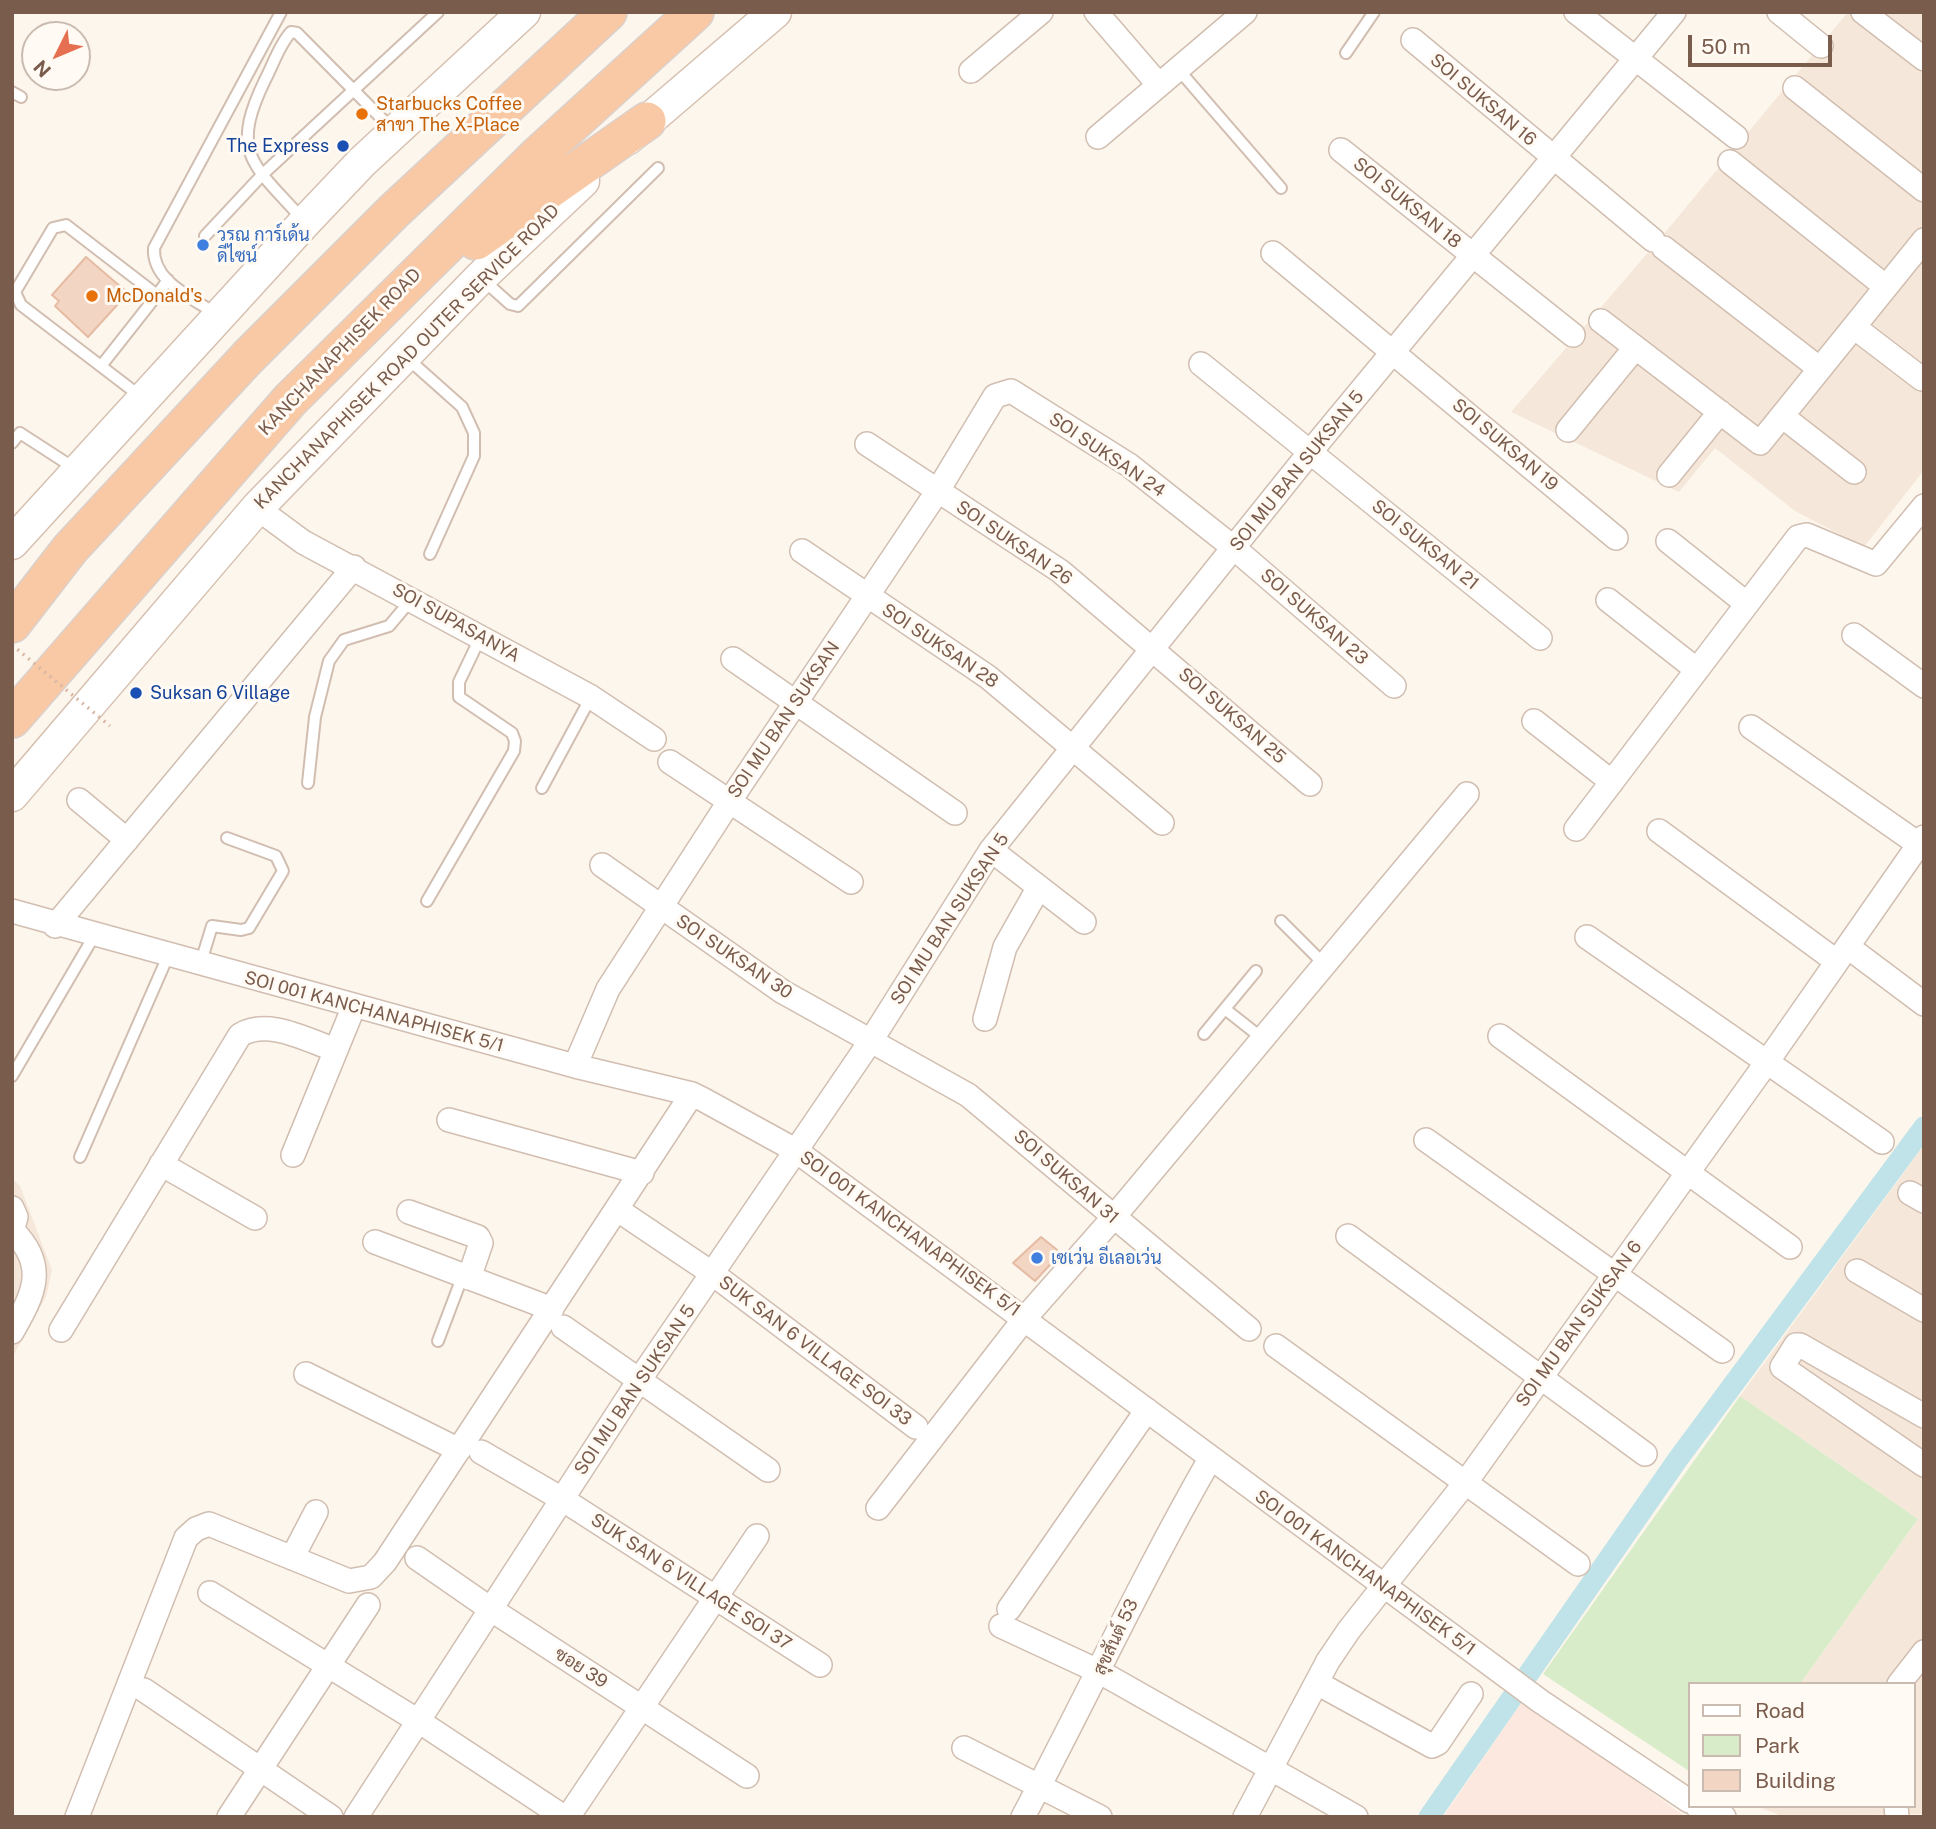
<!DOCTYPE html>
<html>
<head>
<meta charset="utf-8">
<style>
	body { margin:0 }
	#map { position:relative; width:1936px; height:1829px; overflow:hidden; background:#fdf6ec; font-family:"Public Sans",sans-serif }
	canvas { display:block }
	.frame { position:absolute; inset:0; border:14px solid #7a5c4d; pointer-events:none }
	.legend { position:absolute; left:1688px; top:1682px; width:228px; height:126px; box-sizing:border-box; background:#fffaf3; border:2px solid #cabbb1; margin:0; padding:9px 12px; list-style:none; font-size:21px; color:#7a5c4d }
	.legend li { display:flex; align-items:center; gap:14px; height:35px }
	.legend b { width:35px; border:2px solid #cabbb1 }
	.north { position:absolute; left:21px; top:21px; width:70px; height:70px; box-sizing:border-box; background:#fffaf3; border:2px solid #cabbb1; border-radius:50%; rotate:227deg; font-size:19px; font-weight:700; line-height:28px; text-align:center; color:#7a5c4d }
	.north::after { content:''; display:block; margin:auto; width:24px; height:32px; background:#e76f51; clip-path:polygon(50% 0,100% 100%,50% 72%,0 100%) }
	.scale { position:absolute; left:1688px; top:35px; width:144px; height:32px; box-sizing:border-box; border:4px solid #7a5c4d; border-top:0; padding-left:9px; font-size:21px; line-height:24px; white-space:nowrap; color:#7a5c4d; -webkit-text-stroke:5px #fffaf3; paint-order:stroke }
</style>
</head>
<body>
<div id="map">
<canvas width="1936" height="1829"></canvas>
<div class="frame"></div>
<ul class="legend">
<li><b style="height:9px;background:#fff"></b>Road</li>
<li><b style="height:19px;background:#d8ecc9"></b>Park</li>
<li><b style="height:19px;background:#f3d5c3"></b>Building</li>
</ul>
<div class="north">N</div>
<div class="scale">50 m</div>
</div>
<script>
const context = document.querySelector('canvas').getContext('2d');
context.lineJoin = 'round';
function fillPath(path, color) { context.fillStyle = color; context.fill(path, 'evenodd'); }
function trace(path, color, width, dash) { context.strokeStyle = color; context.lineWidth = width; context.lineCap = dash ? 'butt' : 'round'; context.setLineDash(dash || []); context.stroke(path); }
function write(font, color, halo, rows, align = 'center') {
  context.font = font + ' "Public Sans",Sarabun,sans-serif'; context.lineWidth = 6; context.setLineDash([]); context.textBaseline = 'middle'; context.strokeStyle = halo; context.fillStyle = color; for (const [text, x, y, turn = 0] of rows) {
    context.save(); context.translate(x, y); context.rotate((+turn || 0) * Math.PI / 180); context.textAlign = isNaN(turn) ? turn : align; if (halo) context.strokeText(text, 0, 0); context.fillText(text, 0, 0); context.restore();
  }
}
const residential = new Path2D(`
	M1848,12H1924V470L1864,547L1795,511L1715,448L1679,492L1511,412L1663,235Z
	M1924,1145V1814L1782,1816L1756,1806H1913V1684H1800L1918,1519L1740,1396Z
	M12,1178L20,1186L52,1270L46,1297L12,1358Z`);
const commercial = new Path2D(`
	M1523,1700L1683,1815L1681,1817H1443Z`);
const green = new Path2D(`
	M1740,1396L1918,1519L1800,1684H1689V1771L1543,1674Z`);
const canal = new Path2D(`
	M1429,1817L1678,1459L1924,1127`);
const building = new Path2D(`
	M86,257L128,293L88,337L55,306L59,301L52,295Z
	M1041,1237L1061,1253L1035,1281L1013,1263Z`);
const service = new Path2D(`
	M1346,53L1374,12
	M1178,69L1281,188
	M12,92L21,97
	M304,221C255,165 228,156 265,80C273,65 279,45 291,32L297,33L393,130
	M205,236L263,174L438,12
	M482,279L510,304L518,306L658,168
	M216,314C191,297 152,281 154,248L281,12
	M407,358L462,407L474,433V456L430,554
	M101,366L157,295
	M140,396L21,305L15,292L53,228L66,225L157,295L168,280
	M12,443L20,433L74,468
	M308,783L315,717L329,661L344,640L389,626L411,600
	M542,788L591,697
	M427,901L514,751L515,741L512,733L459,697V682L481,636
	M1281,921L1325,965
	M200,965L212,926L241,930L249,928L283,871L276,856L227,838
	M1225,1009L1263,1039
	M1204,1034L1256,971
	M12,1076L94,936
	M80,1157L168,956
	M438,1341L463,1275`);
const minor = new Path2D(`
	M1096,12L1158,84
	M1576,12L1736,137
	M1779,12L1821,46
	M1863,12L1924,59
	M1413,40L1653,240
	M971,71L1041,12
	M1795,88L1924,190
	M1098,137L1245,12
	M1341,150L1573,335
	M1730,162L1886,287
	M1664,248L1820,369
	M1273,253L1616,538
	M1601,321L1760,443L1924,240
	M1854,327L1922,379
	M1201,364L1540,638
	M1782,416L1854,472
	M1568,430L1635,348
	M867,444L1060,571L1310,784
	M1669,475L1720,412
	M257,508L303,542L591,697L654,739
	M1668,541L1747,604
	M802,551L988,677L1162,823
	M1608,600L1697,670
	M1854,635L1924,686
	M733,659L955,813
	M1534,721L1612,782
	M1751,727L1924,848
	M670,762L851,882
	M79,800L127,840
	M1576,829L1798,537L1807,535L1876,564L1924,506
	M1659,831L1836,961
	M991,850L1084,922
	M602,865L783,992L968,1095L1249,1329
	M12,911L575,1066L692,1094L704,1100L795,1150L1540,1701L1689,1801
	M55,926L354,567
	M1587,937L1882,1142
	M1848,947L1924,1004
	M985,1019L1005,947L1039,887
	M1500,1036L1790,1247
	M575,1066L608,989L729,802L937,492L995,396L1011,391L1129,465L1234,548L1394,686
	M449,1120L642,1173
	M1426,1140L1722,1351
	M293,1155L354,1006
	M161,1164L255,1218
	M1910,1193L1924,1201
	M12,1208L16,1217L12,1231
	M618,1210L713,1274L916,1427
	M409,1212L478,1237L481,1243L469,1278
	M1348,1236L1645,1454
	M375,1242L552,1309
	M1857,1271L1924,1310
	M563,1327L768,1470
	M61,1330L240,1035C268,1018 306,1040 336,1050
	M12,1332C34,1294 48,1266 13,1231
	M1276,1346L1578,1564
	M306,1374L459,1450
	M1924,1416L1800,1345H1796L1782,1367L1924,1465
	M481,1452L562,1499L820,1665
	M878,1508L1025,1318L1113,1218L1467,794
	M292,1558L316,1512
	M417,1558L492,1610L747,1776
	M210,1593L420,1722L564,1817
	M1009,1609L1147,1410
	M1001,1626L1100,1672L1356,1817
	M1317,1683L1432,1746L1438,1743L1471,1694
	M1899,1684L1924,1652
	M144,1690L331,1817
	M964,1748L1100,1817
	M1697,1806L1724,1817
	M1896,1806L1897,1817
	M77,1817L186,1538L196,1529L209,1524L349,1581L371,1577L385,1562L692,1094
	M229,1817L368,1605
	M356,1817L640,1379L872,1039L991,850L1311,451L1674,12
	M568,1817L757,1536
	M1023,1817C1086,1698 1143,1576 1210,1459
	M1245,1817L1328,1661L1349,1630L1466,1482L1767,1062L1924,837`);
const secondary = new Path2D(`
	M628,138L775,12
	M12,543L305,222L362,162L524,12
	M12,795L257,508L481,277L583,181`);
const trunk = new Path2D(`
	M476,241L647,121
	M12,624L70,549L248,357L394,211L608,12
	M12,719L290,400L538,155L695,12`);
const pathBridge = new Path2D(`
	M12,645L110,726`);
const markers = [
	[362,114,7,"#e8710a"],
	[343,146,7,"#1a4fb4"],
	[203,245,7,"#3f7fe0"],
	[92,296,7,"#e8710a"],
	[136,693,7,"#1a4fb4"],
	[1037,1258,7,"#3f7fe0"]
];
const streetNames = [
	["SOI SUKSAN 16",1483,100,40],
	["SOI SUKSAN 18",1407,203,39],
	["KANCHANAPHISEK ROAD",340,352,-46],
	["KANCHANAPHISEK ROAD OUTER SERVICE ROAD",407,357,-45],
	["SOI SUKSAN 19",1505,445,40],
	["SOI SUKSAN 24",1107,455,34],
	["SOI MU BAN SUKSAN 5",1297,471,-51],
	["SOI SUKSAN 26",1014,543,34],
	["SOI SUKSAN 21",1425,545,39],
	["SOI SUKSAN 23",1314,617,41],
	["SOI SUPASANYA",456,623,29],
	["SOI SUKSAN 28",940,646,34],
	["SOI SUKSAN 25",1232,716,41],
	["SOI MU BAN SUKSAN",784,720,-56],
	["SOI MU BAN SUKSAN 5",950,919,-57],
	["SOI SUKSAN 30",734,957,34],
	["SOI 001 KANCHANAPHISEK 5/1",374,1012,15],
	["SOI SUKSAN 31",1066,1177,41],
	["SOI 001 KANCHANAPHISEK 5/1",910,1234,36],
	["SOI MU BAN SUKSAN 6",1579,1324,-54],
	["SUK SAN 6 VILLAGE SOI 33",815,1351,37],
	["SOI MU BAN SUKSAN 5",635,1390,-56],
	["SOI 001 KANCHANAPHISEK 5/1",1365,1573,36],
	["SUK SAN 6 VILLAGE SOI 37",691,1582,33],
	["สุขสันต์ 53",1116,1637,-65],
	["ซอย 39",581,1668,33]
];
const foodNames = [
	["Starbucks Coffee",376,104],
	["สาขา The X-Place",376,125],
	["McDonald's",106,296]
];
const transitNames = [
	["The Express",329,146],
	["Suksan 6 Village",150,693,"left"]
];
const shopNames = [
	["วรุณ การ์เด้น",217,235],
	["ดีไซน์",217,256],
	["เซเว่น อีเลอเว่น",1051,1258]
];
fillPath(residential, '#f5e8da');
fillPath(commercial, '#fde8e0');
fillPath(green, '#d8ecc9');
trace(canal, '#bfe3e8', 21);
fillPath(building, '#f3d5c3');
trace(building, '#e6bba3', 2);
trace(service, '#d1beb0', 14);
trace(minor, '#d1beb0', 26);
trace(secondary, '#d6c0b0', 35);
trace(trunk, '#dad1cd', 40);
trace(service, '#fff', 10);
trace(minor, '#fff', 23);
trace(secondary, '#fff', 32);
trace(trunk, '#f9c8a4', 37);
trace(pathBridge, '#d9b8a5', 3.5, [2, 5]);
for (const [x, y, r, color] of markers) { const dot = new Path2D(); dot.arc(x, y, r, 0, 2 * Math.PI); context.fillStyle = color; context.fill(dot); trace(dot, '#fffaf3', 2.5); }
write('18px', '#7a5c4d', '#fffaf3', streetNames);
write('18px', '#c56008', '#fffaf3', foodNames, 'left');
write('18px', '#164399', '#fffaf3', transitNames, 'right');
write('18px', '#366cbe', '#fffaf3', shopNames, 'left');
</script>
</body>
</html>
